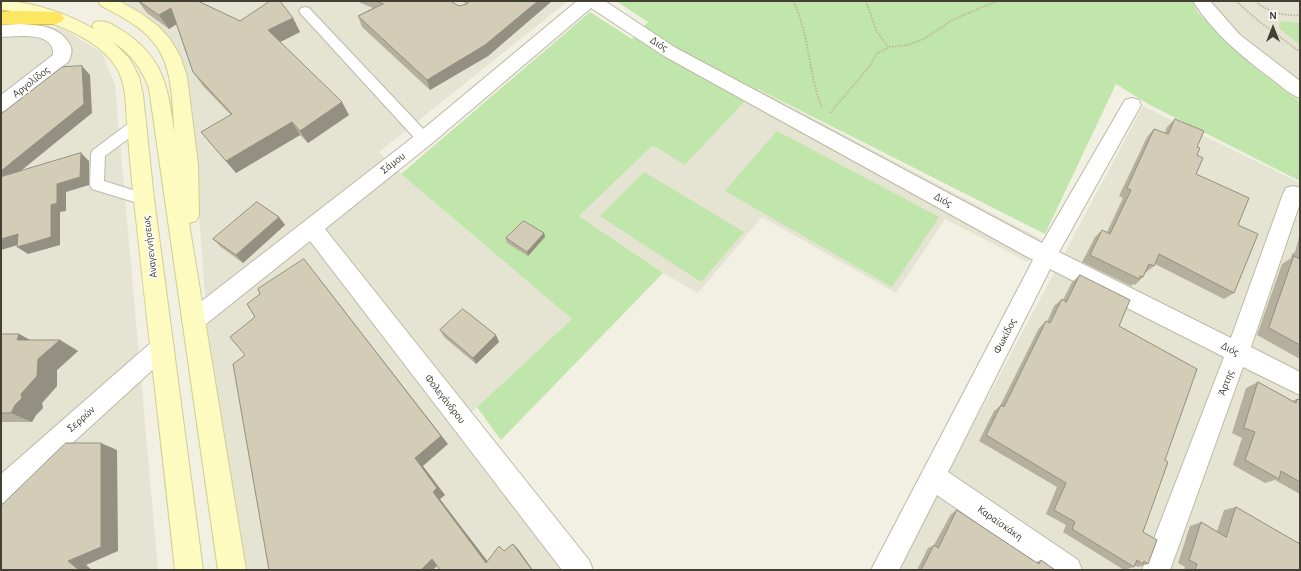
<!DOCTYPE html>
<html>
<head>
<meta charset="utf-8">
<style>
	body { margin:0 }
	#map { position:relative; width:1301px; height:571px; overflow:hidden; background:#f1f0e3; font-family:"Alegreya Sans",sans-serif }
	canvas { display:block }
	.frame { position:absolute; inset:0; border:2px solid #434033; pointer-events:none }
	.north { position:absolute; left:1253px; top:8px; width:40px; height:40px; -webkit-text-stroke:3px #fff; paint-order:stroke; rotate:0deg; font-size:11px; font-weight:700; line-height:16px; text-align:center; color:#434033 }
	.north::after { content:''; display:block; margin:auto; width:14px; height:18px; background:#434033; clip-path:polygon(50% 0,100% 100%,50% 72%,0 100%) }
</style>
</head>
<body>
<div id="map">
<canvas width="1301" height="571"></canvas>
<div class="frame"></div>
<div class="north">N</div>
</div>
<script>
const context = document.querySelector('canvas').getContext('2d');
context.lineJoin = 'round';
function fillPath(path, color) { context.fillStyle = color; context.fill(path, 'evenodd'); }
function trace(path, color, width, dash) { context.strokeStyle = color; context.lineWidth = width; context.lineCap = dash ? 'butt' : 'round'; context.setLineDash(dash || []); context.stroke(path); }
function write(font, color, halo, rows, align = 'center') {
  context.font = font + ' "Alegreya Sans",sans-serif'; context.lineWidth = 3; context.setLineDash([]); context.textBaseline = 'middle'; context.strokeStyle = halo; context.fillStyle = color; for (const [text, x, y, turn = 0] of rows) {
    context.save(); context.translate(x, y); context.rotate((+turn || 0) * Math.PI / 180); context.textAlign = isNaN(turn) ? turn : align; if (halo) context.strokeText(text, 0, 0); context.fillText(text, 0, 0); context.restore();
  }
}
const residential = new Path2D(`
	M115,1H568L379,152L401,174L572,319L453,429L562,570H241L208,335L198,202L178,62Z
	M1193,1H1300V102L1253,66L1197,12Z
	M35,22L67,31L102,53L115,85L158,570H1V24Z
	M758,89L1041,239L1028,262L945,219L896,293L762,217L698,293L663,273L579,216L653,145L739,107Z
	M1143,106L1300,183V570H899L949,470Z`);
const green = new Path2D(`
	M616,1H1193L1197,12L1253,66L1300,102V181L1150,105L1116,84L1045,234L758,89L739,107L685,165L653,145L579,216L663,273L501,440L477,407L572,319L401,174L590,12L632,39L648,22Z
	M1282,21L1300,23V45L1280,29L1279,24Z
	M777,131L939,217L892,287L725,191Z
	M644,172L744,232L701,282L600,216Z`);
const path = new Path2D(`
	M793,1C810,35 808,73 822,108
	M866,1L876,30L888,47
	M1236,1L1256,19L1300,52
	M1255,1C1268,12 1283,16 1300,15
	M830,113L870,66L876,54L889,47L907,45L924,39L954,19L997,1`);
const service = new Path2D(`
	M305,7L309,8L429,135L431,139L429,143L424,144L419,143L301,14L299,11L301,8Z
	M138,119L143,120L145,124L143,128L105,156L104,181L149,195L151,199L149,203L144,205L92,189L90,185L91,154L93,150L133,120Z`);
const minor = new Path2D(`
	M577,1H605L676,48L1042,243L1125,100L1132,98L1139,100L1141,105L1059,252L1231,338L1283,194L1286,188L1293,186L1300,188V203L1251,347L1300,372V395L1243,367L1170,570H1142L1224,357L1050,269L948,472L1078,560L1082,570H1045L937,495L899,570H871L1033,260L664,56L591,8L431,144L325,229L589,560L593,570H562L310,241L201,328L193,331L185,328L182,321L185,314L417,134Z
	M1193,1H1210L1240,35L1300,81V98C1289,94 1281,86 1272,79C1242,57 1213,33 1193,1Z
	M20,24C39,25 60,26 70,45C73,50 71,57 68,62L8,110L1,112V95L53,55C55,31 18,36 1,37V25Z
	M162,336L170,340L174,347L170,354L10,500L1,504V474L154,340Z`);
const secondary = new Path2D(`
	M1,1C32,1 68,14 94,29L92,26L95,22C106,19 114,26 123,31C166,59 168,90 175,137C172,108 174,71 157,47C144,27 120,16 100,5L98,1H119L142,14L158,26L170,39L181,58L187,77L198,165L199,215L196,221L189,223L246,570H218L149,88C141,68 131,54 113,42L128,57L133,65L139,77L143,95L154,199L203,570H175C162,447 147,323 134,200C131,174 129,149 127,123C126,105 126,82 116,67C94,32 38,18 1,9Z`);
const motorway = new Path2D(`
	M19,11L55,12L61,14L64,18L61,22L55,24H1V12Z`);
const wall = new Path2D(`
	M138,1H198L240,21L293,18L300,32L280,42L349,115L308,143L300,135L236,173L201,132L231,115L203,86L193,72L176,24L169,29L147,13Z
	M356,1H450L459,6L467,4L460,1H552L488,56L430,90L362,27L358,16L373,8Z
	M1175,119L1197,147V155L1196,174L1238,225L1234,293L1224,299L1155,264L1154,266L1145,273L1143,277L1135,285L1133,284L1131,286L1082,262L1095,237L1102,230L1107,232L1123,198L1119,196L1147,137L1154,129L1165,133L1167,127Z
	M279,217L285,225L243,263L221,247L213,239Z
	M544,233L545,237L528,256L507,243L506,238Z
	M1300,234V359L1257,335L1282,264L1291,258L1292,254L1295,252Z
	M1080,275L1119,326L1165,460L1143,532L1148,564L1138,567L1136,566H1135L1134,567L1124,570L1063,532L1066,525L1046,514L1057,487L979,441L994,411L1000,406L1039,328L1046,321L1047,322L1054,306L1062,299L1063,300L1072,282Z
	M440,330L496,335L499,342L476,364L444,337Z
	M1,334H19L30,340H60L78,351L57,370V386L42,403L43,408L36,415L32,422H1Z
	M1258,382L1292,401L1297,399L1300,400V494L1275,480L1265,483L1233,465L1242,438L1232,433L1246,388Z
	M1236,507L1299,570H1184L1185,567L1178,563L1190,526L1201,522L1217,531L1224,510Z
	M957,510L1036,562L1041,560L1055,570H917L928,548L934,545L951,514Z`);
const shadedWall = new Path2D(`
	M538,1H552L488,56L430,90L427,80Z
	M171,8L180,22L169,29L159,15Z
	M293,18L300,32L276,44L268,30Z
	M82,66L90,75L92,113L1,187V171Z
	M342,102L349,115L308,143L300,131Z
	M292,122L300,135L236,173L226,161Z
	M81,153L89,161V185L66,192V211L60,212V245L28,254L17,247L57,184Z
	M279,217L285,225L243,263L236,255Z
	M544,233L545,237L528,256L527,252Z
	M18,234L28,242L1,250V239Z
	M314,272L448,444L423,466L445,495L440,499L492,567L486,563L433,492Z
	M19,334L39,345L17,340Z
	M496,335L499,342L476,364L473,358Z
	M60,340L78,351L57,370V386L42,403L43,408L36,415L32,422L11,413L21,394L38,359Z
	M101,443L117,450L118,551L86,565L92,570H79L68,561Z
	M513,544L518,549L533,570H532Z
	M432,559L440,563L433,570H421Z`);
const building = new Path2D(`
	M139,1H198L240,21L270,1H280L293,18L268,30L342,102L300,131L292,122L226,161L201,132L232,114L193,72L171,8L159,15Z
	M376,1H450L459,6L467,4L469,1H538L485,45L427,80L358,16L383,4Z
	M82,66L84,104L1,171V114L62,67Z
	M1175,119L1204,131L1197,147L1200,148L1197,155L1203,158L1196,174L1249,198L1238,225L1258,234L1234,293L1159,254L1154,266L1149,264L1143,277L1140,276L1139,279L1090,255L1102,230L1110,234L1131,190L1127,188L1154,129L1168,134Z
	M81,153L80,177L57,184V203L51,205V237L17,247L18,234L1,239V177Z
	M257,202L279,217L236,255L213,239Z
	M524,221L544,233L527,252L506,238Z
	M1294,256L1300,259V345L1269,328Z
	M304,259L441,436L415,458L437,488L433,492L486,563L499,546L504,551L513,544L532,570H440L432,559L421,570H269L233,364L245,355L230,337L255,317L247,304L260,294L258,289Z
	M1080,275L1130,300L1119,326L1197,369L1165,460L1168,462L1143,532L1157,540L1148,564L1144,561L1143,564L1137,560L1134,567L1072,529L1075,522L1054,510L1066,483L986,435L1001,405L1004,407L1046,321L1050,323L1062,299L1066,302Z
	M463,309L496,335L473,358L440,330Z
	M1,334H19L17,340H60L38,359L37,376L21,394L22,398L15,405L11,413H1Z
	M1258,382L1296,403L1297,399L1300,400V482L1281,471L1279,479L1245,460L1255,432L1244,428Z
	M66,443H101V547L68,561L79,570H1V506Z
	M1236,507L1300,544V566L1299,570H1195L1197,564L1189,560L1201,522L1226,537Z
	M957,510L1034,561L1039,564L1041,560L1055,570H921L934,545L938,548Z`);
const streetNames = [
	["Διός",659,44,33],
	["Αργολίδος",31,82,-38],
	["Σάμου",393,163,-38],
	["Διός",943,200,28],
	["Αναγεννήσεως",150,247,-97],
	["Φωκίδος",1005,336,-63],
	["Διός",1230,349,27],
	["Άρτης",1226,383,-69],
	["Φολεγάνδρου",445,399,52],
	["Σερρών",81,419,-42],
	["Καραϊσκάκη",1000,523,35]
];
fillPath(residential, '#e5e3d1');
fillPath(green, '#c0e6ab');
trace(service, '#bcb9a6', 2);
trace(minor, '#bcb9a6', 2);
trace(secondary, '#d2cd92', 2);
trace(motorway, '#dcbd32', 2);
trace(path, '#beb897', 2, [1.5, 1.5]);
fillPath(service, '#fff');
fillPath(minor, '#fff');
fillPath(secondary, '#fefbc0');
fillPath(motorway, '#fde662');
fillPath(wall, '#b5b09e');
fillPath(shadedWall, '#949081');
fillPath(building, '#d3cdb8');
trace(building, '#949081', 1);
write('11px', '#434033', '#fff', streetNames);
</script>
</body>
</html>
